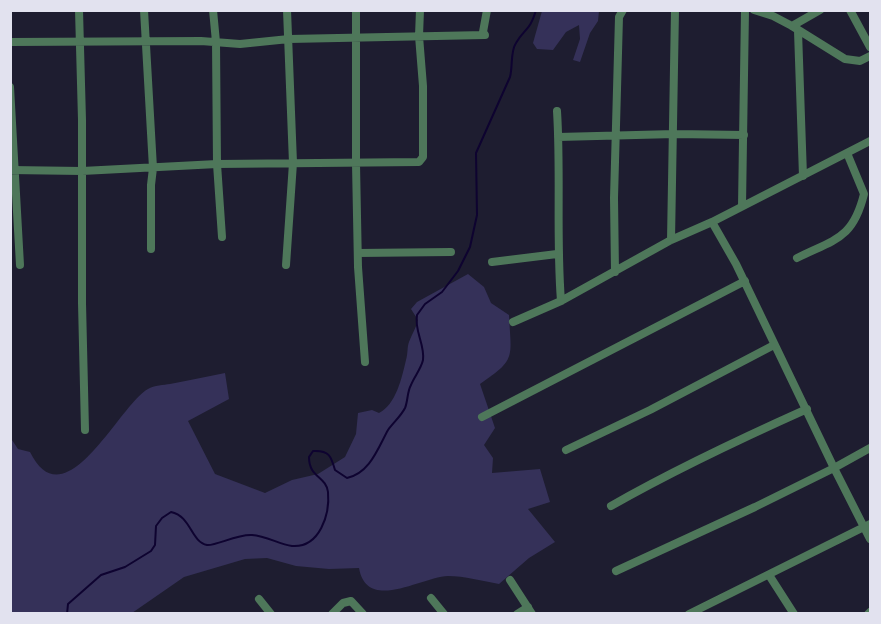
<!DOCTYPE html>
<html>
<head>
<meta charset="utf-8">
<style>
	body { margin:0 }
	#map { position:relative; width:881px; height:624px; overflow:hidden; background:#1e1d30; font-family:"Fira Sans Condensed",sans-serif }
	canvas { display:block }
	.frame { position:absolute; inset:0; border:12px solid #e2e2ef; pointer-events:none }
</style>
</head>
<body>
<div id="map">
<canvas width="881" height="624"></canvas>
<div class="frame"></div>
</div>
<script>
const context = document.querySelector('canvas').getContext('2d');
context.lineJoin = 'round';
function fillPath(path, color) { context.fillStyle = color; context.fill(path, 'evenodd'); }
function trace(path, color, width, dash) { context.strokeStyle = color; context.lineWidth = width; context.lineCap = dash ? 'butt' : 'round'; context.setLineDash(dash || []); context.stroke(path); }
const green = new Path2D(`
	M542,11H599L598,21L590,33L580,62L573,60L580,39L579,25L566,32L553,50L537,49L533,43Z
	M468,274L484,287L491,303L509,315C511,358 517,359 480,384L495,428L484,445L493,458L492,473L540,469L550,502L528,509L555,542L529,558L499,584C483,581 464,576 448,576C421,577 367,613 359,568L329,569L296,566L267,558L245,559L184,577L132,613H11L10,437L18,449L30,452C65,523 119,405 148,389C154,385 164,385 170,384C189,380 207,377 225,373L229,399L188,421L215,474L265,493L292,480L318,474L345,457L356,434L358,413L372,410L379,413C396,405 402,377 406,360C408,354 407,347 409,342C412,334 416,328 418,320L411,309L417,302Z`);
const stream = new Path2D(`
	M67,614L68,604L101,575L125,567L151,551L155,545L156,526L162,518L171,512C191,516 191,542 207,545C216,546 237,534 252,535C266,536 279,544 292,546C320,548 330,514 328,492C326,476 309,478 309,457L313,451C329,450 331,456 335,470L347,478C370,473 378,448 388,430C393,423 401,416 405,408C408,401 407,392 411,385C414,377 421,369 423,360C425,344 414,331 417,315L425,304L442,292L458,271L470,247L477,215L476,153L510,77C513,66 510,52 516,43C524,29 530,31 536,10`);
const minor = new Path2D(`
	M79,10L82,120V303L85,430
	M144,10L153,168L151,185V249
	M213,10L216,42L217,164L222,237
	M356,10V164L358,267L365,362
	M754,10L773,16L792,26L845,59L860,61L870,56
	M850,10L870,47
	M792,26L820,10
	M798,31L803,176
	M10,42L201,41L240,44L289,39L485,35L483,32L487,10
	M10,87L20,265
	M557,111C561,174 556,238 561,301
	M558,137L675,134L744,135
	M10,170L82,171L217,164L419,162L423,157V86L419,36L420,10
	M742,206L745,10
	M712,222L736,264L834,468L870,448
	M671,240L675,10
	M358,253L451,252
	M797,258C835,239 853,239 864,194L847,153
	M492,262L557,254
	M286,265L293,163L287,10
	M615,272L614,198L619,17L623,10
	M513,322L561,301L671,240L712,222L870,141
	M482,417L745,281
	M566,450L650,410L774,345
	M611,506C674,470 740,439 807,409
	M616,571L755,507L834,468L870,539
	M769,575L794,614
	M510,580L532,614
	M431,598L444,614
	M259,599L271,614
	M332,614L343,603L351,601L363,614
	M517,614L528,607
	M689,614L870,524
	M868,614L870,612`);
fillPath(green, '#353159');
trace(stream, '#0e0330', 2);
trace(minor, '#4e775a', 8);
</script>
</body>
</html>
